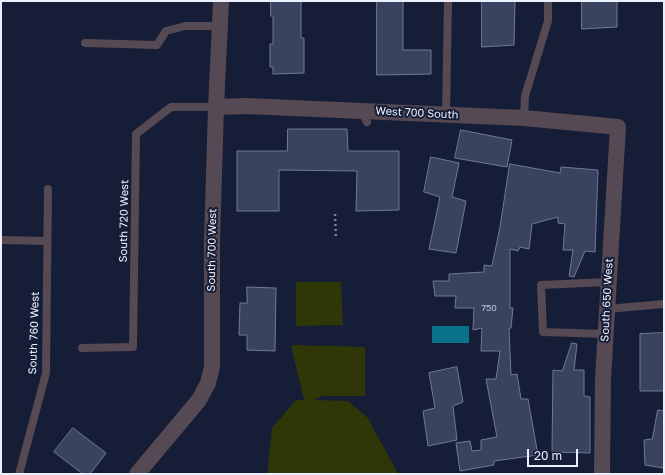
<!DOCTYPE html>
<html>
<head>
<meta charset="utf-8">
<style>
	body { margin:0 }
	#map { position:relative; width:665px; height:475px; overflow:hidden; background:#161d37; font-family:"Golos Text",sans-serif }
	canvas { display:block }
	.frame { position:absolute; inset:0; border:2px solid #ebf0fe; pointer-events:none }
	.scale { position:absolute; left:527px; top:449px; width:51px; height:18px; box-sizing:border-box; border:2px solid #ebf0fe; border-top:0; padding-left:5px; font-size:12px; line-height:14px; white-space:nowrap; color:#ebf0fe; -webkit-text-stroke:3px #161d37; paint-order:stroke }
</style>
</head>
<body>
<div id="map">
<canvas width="665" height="475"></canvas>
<div class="frame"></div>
<div class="scale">20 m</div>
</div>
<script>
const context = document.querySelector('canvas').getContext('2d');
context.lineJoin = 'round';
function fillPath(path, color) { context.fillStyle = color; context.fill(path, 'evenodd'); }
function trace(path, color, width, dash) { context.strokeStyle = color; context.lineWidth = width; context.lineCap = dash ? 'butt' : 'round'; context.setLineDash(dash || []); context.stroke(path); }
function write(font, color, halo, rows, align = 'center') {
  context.font = font + ' "Golos Text",sans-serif'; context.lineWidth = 4; context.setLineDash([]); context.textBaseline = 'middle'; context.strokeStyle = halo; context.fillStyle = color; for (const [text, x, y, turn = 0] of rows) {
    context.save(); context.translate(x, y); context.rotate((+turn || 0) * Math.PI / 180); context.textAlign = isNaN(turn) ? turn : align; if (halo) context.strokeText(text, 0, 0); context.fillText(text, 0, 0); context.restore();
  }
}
const green = new Path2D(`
	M296,282H341L343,325L296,326Z
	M291,345L365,347V396H322L313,400L348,401L368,418L398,474H268V467L272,428L296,400H304Z`);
const water = new Path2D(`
	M432,326H469V343H432Z`);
const building = new Path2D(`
	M271,1H301V38H304V73L273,74V67H270V44H273V16H271Z
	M377,1H403V50H431V74L377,75Z
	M482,1H515L514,45L482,47Z
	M582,1H617V27L582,29Z
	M288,129H347L348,151H399V210L356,211L357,171L279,170V211H237V151H287Z
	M461,130L512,140L507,167L455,158Z
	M431,157L459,163L452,197L466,201L456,253L429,249L440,197L424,192Z
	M510,164L560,173L561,167L598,170L595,252L585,251L574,277L569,276L573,250H563L565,224L558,223V217L532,224L529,249L520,247L518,251L510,249V308H513L511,328L509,329L511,375L517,374L521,399H528L538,455L494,461V465L460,471L456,443L470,441L472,451L481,450V440L497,437L486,379H496L500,351H481L482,328L473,330L474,308H455L456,296H435L433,281H449V274L484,272V265L492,266L500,227Z
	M247,287L276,288L275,351L247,350V335H239L240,303H247Z
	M664,333V391H640V334Z
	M572,343L577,344L574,370H584V396L590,397V453L552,452L553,370L562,371Z
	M457,367L463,402L453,406L457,440L428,446L423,411L435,408L429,373Z
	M658,410L664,411V468L645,465L644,440L652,439Z
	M73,428L106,453L90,474H83L54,452Z`);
const path = new Path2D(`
	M335,214L336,239`);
const service = new Path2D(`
	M85,43L157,45L166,31L185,26H219
	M361,111L367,122
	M446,114L448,1
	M524,118L525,96L548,21V1
	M1,240L47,241
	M607,309L664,304
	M606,334L543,332L541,285L608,282
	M82,348L133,347L136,134L171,107H216
	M19,474L46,373L48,189`);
const minor = new Path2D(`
	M216,107L246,106L524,118L618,127L603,379L602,474
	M137,474L199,400L208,383L212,367V242L216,107L221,1`);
const numberNames = [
	["750",489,308]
];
const streetNames = [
	["West 700 South",417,113,3],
	["South 720 West",124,221,-89],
	["South 700 West",212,250,-89],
	["South 650 West",607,300,-87],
	["South 760 West",34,333,-88]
];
fillPath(green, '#2f3706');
fillPath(water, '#0b728c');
fillPath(building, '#39425e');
trace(building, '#6f7a99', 1);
trace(path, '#7d8397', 2.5, [2, 3]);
trace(service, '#554953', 8);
trace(minor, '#554953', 16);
write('9px', '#bec4d6', null, numberNames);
write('11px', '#ebf0fe', '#161d37', streetNames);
</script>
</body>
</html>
